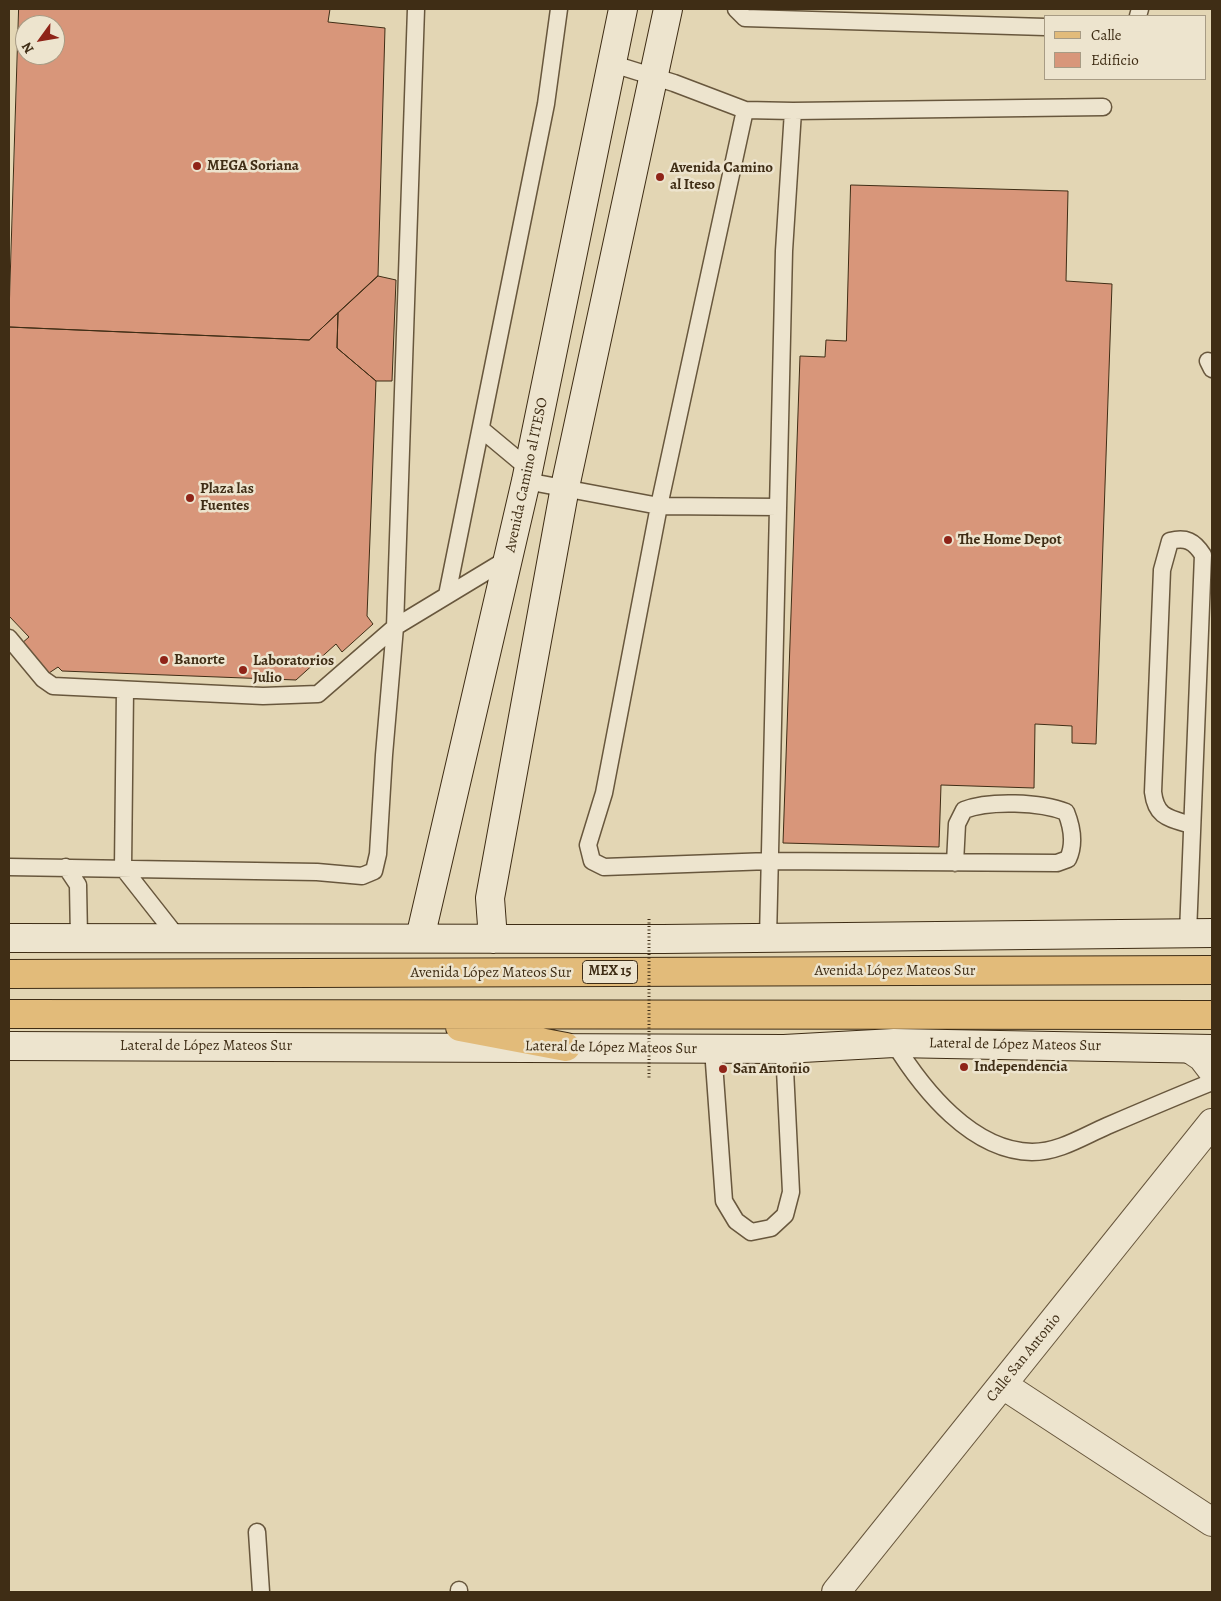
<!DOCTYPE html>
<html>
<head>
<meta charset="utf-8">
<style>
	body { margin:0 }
	#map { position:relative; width:1221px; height:1601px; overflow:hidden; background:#e3d6b4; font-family:Alegreya,serif }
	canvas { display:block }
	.frame { position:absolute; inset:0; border:10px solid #3f2d15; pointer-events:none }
	.legend { position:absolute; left:1044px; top:15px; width:162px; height:65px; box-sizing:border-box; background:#ede4ce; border:1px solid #a79b84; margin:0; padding:6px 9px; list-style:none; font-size:15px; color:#3f2d15 }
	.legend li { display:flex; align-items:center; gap:10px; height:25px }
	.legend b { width:25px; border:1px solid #a79b84 }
	.north { position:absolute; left:15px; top:15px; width:50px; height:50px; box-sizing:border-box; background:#ede4ce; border:1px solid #a79b84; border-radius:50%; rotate:238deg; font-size:14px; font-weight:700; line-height:20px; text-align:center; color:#3f2d15 }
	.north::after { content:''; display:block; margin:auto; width:18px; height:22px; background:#8f2418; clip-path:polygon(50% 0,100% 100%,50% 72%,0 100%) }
</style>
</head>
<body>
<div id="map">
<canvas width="1221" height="1601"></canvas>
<div class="frame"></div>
<ul class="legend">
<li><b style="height:6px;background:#e2bb7a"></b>Calle</li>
<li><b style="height:14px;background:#d8967a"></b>Edificio</li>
</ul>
<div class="north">N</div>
</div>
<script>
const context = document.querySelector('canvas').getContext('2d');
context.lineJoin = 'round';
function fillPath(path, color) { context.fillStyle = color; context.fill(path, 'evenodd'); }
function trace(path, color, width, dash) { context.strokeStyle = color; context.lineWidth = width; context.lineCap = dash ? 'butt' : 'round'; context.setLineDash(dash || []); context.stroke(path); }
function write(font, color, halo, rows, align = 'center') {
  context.font = font + ' Alegreya,serif'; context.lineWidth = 5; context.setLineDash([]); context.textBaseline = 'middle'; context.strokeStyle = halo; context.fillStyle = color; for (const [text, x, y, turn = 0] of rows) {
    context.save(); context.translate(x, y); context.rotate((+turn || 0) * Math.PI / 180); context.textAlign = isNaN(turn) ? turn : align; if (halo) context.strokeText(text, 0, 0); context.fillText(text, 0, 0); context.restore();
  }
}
const building = new Path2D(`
	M19,9H330L328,22L385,28L378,276L309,340L9,327ZM25,25H55V55H25Z
	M851,185L1068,191L1066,281L1112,284L1096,744L1072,743V726L1035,724L1034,788L941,785L939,847L783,843L800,356L825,357L826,340L846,341Z
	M378,276L396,280L392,381H376L337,348L338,313Z
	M338,313L337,348L376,381L367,616L373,624L342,652L336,644L296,680L62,671L58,667L46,675L21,644L29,637L9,616V327L309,340Z`);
const service = new Path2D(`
	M736,9L745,18L1045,27
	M1138,16L1140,9
	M613,64L674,83L745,110L659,506L604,793L588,845L592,861L604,867L770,861L1057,863L1068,859C1075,844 1072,827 1066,812C1041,802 989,800 964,810L957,824L955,863
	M745,110L793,111
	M1208,361L1212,369
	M481,429L529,469
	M526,481L659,506L778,507
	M447,595L546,104L559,9
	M9,638L43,679L53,686L263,696L318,694L395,627L509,558
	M125,690L123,868L178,938
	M9,867L317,872L362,876L374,871L378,854L384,755L395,627L416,9
	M66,867L78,885L79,938
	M1188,933L1203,555C1194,541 1186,537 1170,541L1162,570L1153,792C1156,817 1168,818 1191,825
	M768,938L784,251L793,111L1103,107
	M894,1043C923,1090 972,1151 1032,1152C1059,1152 1082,1137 1107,1126C1142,1111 1177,1096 1212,1082
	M713,1049L724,1201L736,1221L751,1232L771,1228L785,1215L791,1192L784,1049
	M257,1532L261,1592
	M459,1590V1592`);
const minor = new Path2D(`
	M1190,1049L1202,1057L1212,1070
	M1003,1385L1212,1522
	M836,1592L1212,1123`);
const secondary = new Path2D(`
	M9,938L663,939L1212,933
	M420,938L526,481L623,9
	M493,939L490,898L565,487L668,9
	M9,1046L784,1049L894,1043L1212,1049`);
const primary = new Path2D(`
	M9,974L1212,970
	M9,1014L1212,1015
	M460,1027L566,1047`);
const pathBridge = new Path2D(`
	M649,919V1078`);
const markers = [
	[197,166,5,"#8f2418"],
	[660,177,5,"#8f2418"],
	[190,498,5,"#8f2418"],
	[948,540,5,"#8f2418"],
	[164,660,5,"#8f2418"],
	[243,670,5,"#8f2418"],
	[964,1067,5,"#8f2418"],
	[723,1069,5,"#8f2418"]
];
const shields = [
	[610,972,55]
];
const shieldNames = [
	["MEX 15",610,972]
];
const poiNames = [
	["MEGA Soriana",207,166],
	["Avenida Camino",670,168],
	["al Iteso",670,185],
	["Plaza las",200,489],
	["Fuentes",200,506],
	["The Home Depot",958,540],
	["Banorte",174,660],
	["Laboratorios",253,661],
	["Julio",253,678],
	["Independencia",974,1067],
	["San Antonio",733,1069]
];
const streetNames = [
	["Avenida Camino al ITESO",527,475,-78],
	["Avenida López Mateos Sur",895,971],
	["Avenida López Mateos Sur",491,973],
	["Lateral de López Mateos Sur",1015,1045,1],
	["Lateral de López Mateos Sur",206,1046],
	["Lateral de López Mateos Sur",611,1048,1],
	["Calle San Antonio",1024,1358,-51]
];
fillPath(building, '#d8967a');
trace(building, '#3f2d15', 1);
trace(service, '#68573d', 19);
trace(minor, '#68573d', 30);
trace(secondary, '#3f2d15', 30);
trace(primary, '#3f2d15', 30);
trace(service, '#ede4ce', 16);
trace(minor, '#ede4ce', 28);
trace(secondary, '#ede4ce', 28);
trace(primary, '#e2bb7a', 28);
trace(pathBridge, '#3f2d15', 3, [1, 2.5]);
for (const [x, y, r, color] of markers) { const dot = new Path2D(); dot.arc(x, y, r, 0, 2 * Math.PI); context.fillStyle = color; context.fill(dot); trace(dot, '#ede4ce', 2); }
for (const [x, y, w] of shields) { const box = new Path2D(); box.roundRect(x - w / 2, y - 11.5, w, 23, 4); context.fillStyle = '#ede4ce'; context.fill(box); trace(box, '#3f2d15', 1); }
write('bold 14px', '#3f2d15', null, shieldNames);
write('bold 15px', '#3f2d15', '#ede4ce', poiNames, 'left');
write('15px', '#3f2d15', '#ede4ce', streetNames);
</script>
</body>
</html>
